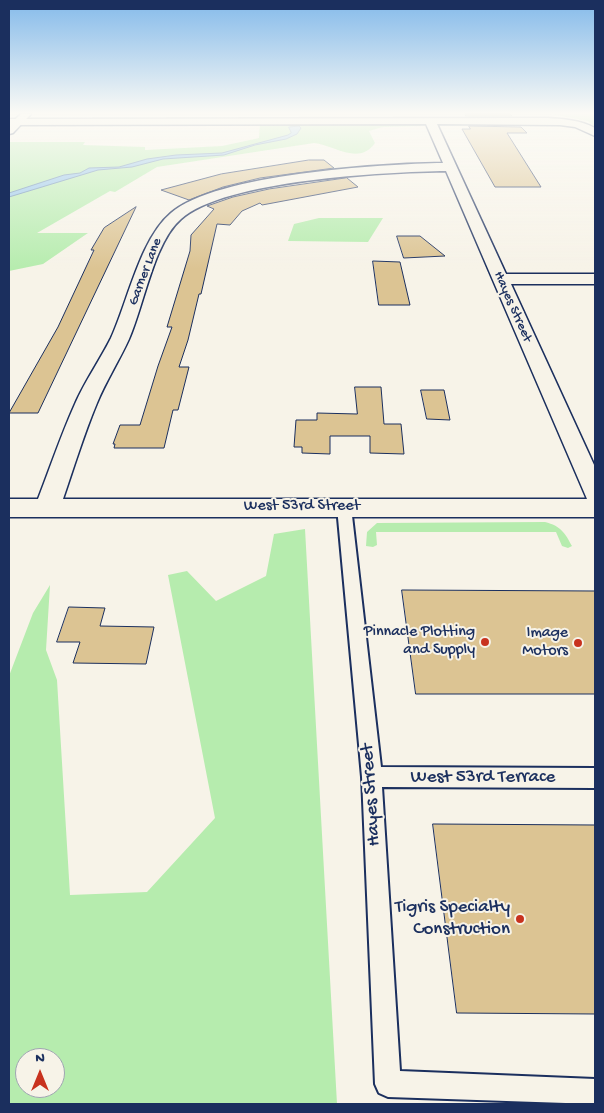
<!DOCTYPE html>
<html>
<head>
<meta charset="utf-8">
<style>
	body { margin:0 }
	#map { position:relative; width:604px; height:1113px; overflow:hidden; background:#f7f3e8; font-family:"Gochi Hand",sans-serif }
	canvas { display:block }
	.frame { position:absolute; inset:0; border:10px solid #1b2f5e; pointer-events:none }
	.north { position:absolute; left:15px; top:1048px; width:50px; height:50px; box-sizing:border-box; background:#f7f3e8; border:1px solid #9fa5b1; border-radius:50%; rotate:0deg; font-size:14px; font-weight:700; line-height:20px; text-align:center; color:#1b2f5e }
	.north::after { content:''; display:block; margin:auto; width:18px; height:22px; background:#c8321e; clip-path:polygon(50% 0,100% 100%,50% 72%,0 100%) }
</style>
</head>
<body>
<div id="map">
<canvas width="604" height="1113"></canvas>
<div class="frame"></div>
<div class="north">N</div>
</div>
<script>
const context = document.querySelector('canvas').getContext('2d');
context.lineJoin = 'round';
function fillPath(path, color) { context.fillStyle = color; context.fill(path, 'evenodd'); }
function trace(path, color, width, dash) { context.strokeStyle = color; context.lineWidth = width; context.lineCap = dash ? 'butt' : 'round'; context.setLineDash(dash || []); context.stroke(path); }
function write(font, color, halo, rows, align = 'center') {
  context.font = font + ' "Gochi Hand",sans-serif'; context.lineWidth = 4; context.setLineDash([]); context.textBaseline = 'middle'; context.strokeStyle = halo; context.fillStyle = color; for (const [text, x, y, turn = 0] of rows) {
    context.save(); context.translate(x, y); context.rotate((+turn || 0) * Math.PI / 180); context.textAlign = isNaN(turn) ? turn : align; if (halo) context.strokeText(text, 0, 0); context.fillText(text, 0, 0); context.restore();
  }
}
const green = new Path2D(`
	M551,114H595V127L588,121Z
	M260,122L419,123L421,126L383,127L369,131L375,143C359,166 334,145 314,143L157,167L115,192L110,191L37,233H88L43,264L9,271V142H85L83,145L145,147V150L222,146L259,138Z
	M319,218H383L368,242L288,241L294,224Z
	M545,522C561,526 565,533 572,546L568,548L562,546L556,532H376L377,545L373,547L366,546L367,532L377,523Z
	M305,529L337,1104H9V676L33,613L50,585L46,650L57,680L70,895L147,892L215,818L168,575L187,571L216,601L266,576L274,534ZM25,1058H55V1088H25Z`);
const water = new Path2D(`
	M289,127L299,126L301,128L297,134L286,139L255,145L224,155L163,159L132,167L98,170L9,197V193L64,175L80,173L89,168L119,167L147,159L176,155L222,153L288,135L291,133Z`);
const building = new Path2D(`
	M465,114H510L512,116H466Z
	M469,126L521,127L527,133H507L541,187H495L462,129H470Z
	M309,160H324L334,168L260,178L223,187L189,200L161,190L221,174Z
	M347,178L358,187L262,205L260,203L242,211L230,225L217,224L201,294H199L188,340L179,367H189L178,410H173L164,448H114L115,444H113L120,425H140L158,366L172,327H167L190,251L191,235L214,209L207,206L233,197L269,189Z
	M136,207L38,413H9L58,327L94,250H91L104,228Z
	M397,236H420L445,256L404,258Z
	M373,261L400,262L410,305H379Z
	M355,387H381L384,424H401L404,454L370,453V436H330V454L302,453V447H294L296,420H317V413L357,414Z
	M421,390H444L450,420L427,419Z
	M402,590L595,591V694H416Z
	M69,607L105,608L100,626L154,627L146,664L73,663L80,642H57Z
	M433,824L595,825V1014L457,1013Z`);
const service = new Path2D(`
	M344,502L351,507L381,767L595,768V788L382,787L400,1071L595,1079V1104L388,1097L379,1093L375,1084L362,777L337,507Z`);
const minor = new Path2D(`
	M547,118C564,119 580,120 595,128V136L575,127L560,125L437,124L506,274H595V284H511L595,467V517H9V499H38C50,468 61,435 75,404C85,381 100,360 111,338C128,301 140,239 171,213C216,174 381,164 443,163L426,124L9,125V119ZM446,171L587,499H63C74,467 84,434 97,403C106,381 119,361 129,339C144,305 154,242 181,219C225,180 386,172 446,171Z`);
const tertiary = new Path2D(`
	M21,114H31L13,133L9,134V125Z`);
const markers = [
	[485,642,5,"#c8321e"],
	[578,643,5,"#c8321e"],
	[520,919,5,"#c8321e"]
];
const farStreetnames = [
	["Garner Lane",146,272,-69],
	["Hayes Street",512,307,66]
];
const streetNames = [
	["West 53rd Street",302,507]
];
const poiNames = [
	["Pinnacle Plotting",475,633],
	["and Supply",475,651],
	["Image",568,634],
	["Motors",568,652]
];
const nearStreetnames = [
	["West 53rd Terrace",483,778],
	["Hayes Street",372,795,-94]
];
const nearPoinames = [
	["Tigris Specialty",510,908],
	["Construction",510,930]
];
fillPath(green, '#b6ecae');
fillPath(water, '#8ec3ec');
trace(water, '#6088b3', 1);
fillPath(building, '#dcc493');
trace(building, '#1b2f5e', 1);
trace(service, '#1b2f5e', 4);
trace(minor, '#1b2f5e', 3);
trace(tertiary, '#1b2f5e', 3);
fillPath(service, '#f7f3e8');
fillPath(minor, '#f7f3e8');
fillPath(tertiary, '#f7f3e8');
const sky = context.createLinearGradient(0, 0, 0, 269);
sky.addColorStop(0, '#84baea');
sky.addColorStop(0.42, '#fbfaf5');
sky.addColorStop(1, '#fbfaf500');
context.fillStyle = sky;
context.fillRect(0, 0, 604, 269);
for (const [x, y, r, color] of markers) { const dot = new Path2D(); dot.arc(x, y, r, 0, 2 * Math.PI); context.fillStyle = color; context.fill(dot); trace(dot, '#f7f3e8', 2); }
write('14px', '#1b2f5e', '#f7f3e8', farStreetnames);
write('16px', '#1b2f5e', '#f7f3e8', streetNames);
write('16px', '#1b2f5e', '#f7f3e8', poiNames, 'right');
write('19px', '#1b2f5e', '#f7f3e8', nearStreetnames);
write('19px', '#1b2f5e', '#f7f3e8', nearPoinames, 'right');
</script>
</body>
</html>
